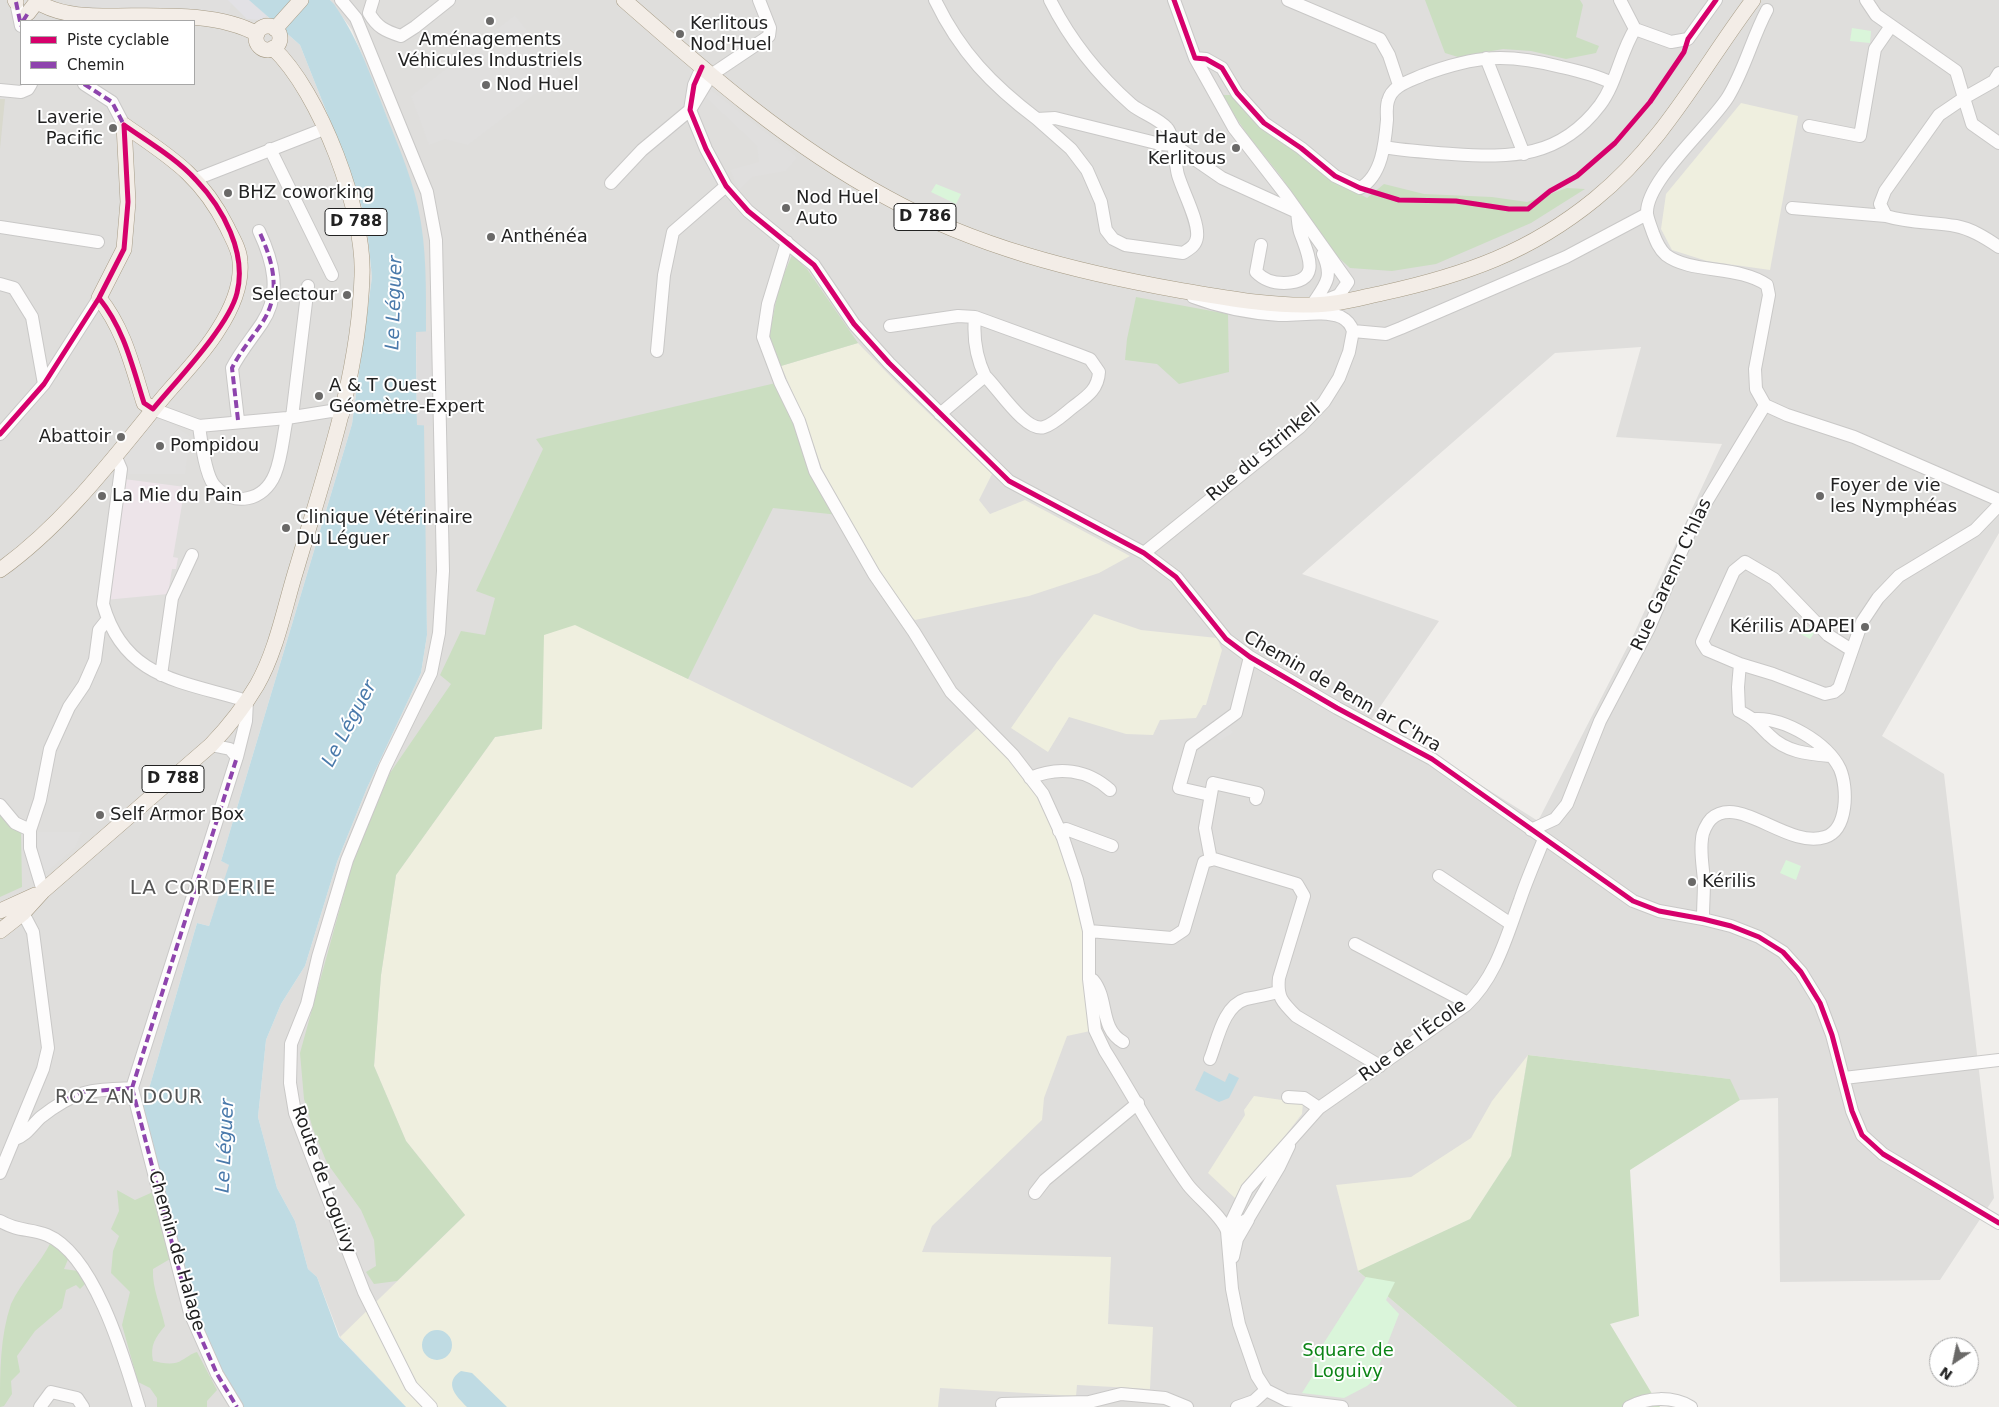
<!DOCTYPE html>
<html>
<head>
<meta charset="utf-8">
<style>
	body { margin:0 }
	#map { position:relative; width:1999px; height:1407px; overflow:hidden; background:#f0eeeb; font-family:"DejaVu Sans",sans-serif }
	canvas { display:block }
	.legend { position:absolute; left:20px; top:20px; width:175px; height:65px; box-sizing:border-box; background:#fff; border:1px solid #a7a7a7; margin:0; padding:6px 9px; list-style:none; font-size:15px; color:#222 }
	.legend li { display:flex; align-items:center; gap:10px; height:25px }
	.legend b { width:25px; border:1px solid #a7a7a7 }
	.north { position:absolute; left:1929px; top:1337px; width:50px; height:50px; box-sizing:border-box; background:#fff; border:1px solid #a7a7a7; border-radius:50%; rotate:214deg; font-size:14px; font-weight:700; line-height:20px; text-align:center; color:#222 }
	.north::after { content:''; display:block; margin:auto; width:18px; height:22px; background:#6a6968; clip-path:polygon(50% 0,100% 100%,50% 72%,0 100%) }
</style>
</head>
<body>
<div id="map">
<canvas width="1999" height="1407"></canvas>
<ul class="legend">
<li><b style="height:6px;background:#d6006c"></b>Piste cyclable</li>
<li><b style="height:6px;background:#8e44ad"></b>Chemin</li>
</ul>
<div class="north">N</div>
</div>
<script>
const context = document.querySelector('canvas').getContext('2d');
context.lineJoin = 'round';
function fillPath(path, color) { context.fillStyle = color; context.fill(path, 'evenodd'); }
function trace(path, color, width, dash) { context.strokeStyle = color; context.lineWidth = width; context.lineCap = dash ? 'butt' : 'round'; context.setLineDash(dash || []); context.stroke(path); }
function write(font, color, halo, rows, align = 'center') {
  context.font = font + ' "DejaVu Sans",sans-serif'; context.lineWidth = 4; context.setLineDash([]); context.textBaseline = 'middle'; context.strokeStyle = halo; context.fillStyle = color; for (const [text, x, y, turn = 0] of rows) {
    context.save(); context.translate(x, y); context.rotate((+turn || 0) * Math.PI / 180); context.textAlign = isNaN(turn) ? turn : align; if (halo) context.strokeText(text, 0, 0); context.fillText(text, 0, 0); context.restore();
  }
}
const residential = new Path2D(`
	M0,0H249L300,45L346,161L366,219L372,277L352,424L221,861L230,865L209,926L197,923L146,1099L139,1104L243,1407H0ZM21,21H194V84H21Z
	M330,0H1999V533L1882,736L1944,774L1994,1198L1940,1280L1780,1282L1778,1098L1740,1100L1729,1079L1528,1055L1511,1156L1358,1271L1517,1407H406L340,1337L317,1277L308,1269L295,1221L277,1188L258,1117L266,1040L281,1004L305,966L337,862L367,788L421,673L427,635L417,206L396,141L352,30ZM1641,347L1616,437L1722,444L1632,638L1538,821L1452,767L1371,720L1439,621L1302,574L1555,353Z`);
const industrial = new Path2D(`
	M124,479L185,487L173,557L178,558L176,569H172L168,594L105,600Z`);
const construction = new Path2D(`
	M0,99H5L0,149Z`);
const farmland = new Path2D(`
	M1741,103L1798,116L1770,270L1707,261L1672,250L1661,229L1666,194Z
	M858,343L896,382L992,474L979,500L990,514L1025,500L1130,556L1099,573L1029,596L915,620L907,613L869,554L822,469L805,420L781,366Z
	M1094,614L1141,630L1217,638L1222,650L1206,705H1203L1196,718L1160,720L1153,735L1126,734L1069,717L1048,752L1011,728L1057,662Z
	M575,624L912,788L981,725L1043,794L1077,880L1095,1030L1067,1036L1044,1098L1042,1120L932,1226L922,1252L1111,1257L1108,1324L1153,1327L1150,1389L1077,1385L1076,1396L940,1388L938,1407H406L340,1337L465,1215L406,1141L374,1066L381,975L396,875L495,737L542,729L543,635Z
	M1528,1055L1511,1156L1470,1219L1358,1271L1336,1185L1411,1177L1471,1138L1492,1101Z
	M1254,1096L1303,1103L1302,1114L1236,1199L1208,1173L1245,1115L1244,1110Z`);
const forest = new Path2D(`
	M1425,0H1580L1583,5L1576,37L1599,46L1596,53L1566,59L1531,51L1503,49L1458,57L1445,53Z
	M1221,95H1230C1271,136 1316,170 1367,198L1384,184L1424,194L1492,197L1527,202L1567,188L1585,189L1531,223L1436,264L1392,271L1350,268L1337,256L1279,174L1247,134Z
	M792,255L807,269L858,343L781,366L769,337L779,286Z
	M1136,297L1228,314L1229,372L1179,384L1157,364L1125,360L1127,339Z
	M780,382L839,515L773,508L688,679L575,625L544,635L542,729L495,737L396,875L381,975L374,1066L406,1141L465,1215L397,1281L374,1284L366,1272L376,1266L374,1240L361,1210L327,1163L313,1129L304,1099L300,1053L353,861L390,773L451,684L440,675L461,631L485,635L495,598L476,591L543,449L536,439Z
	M2,814L21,833L22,887L0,897V816Z
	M1528,1055L1730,1079L1740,1100L1630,1170L1639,1316L1610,1324L1660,1407H1517L1358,1271L1470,1219L1511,1156Z
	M117,1190L135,1200L153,1192C157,1216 165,1236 170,1259L153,1269C152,1289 161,1306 165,1326C155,1338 150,1345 153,1361C162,1363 174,1366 182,1360C188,1357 190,1354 197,1352L217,1390L207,1401V1407H157V1398L150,1388L138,1382L122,1325L130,1292L111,1273L113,1251L119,1236L111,1229L119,1211Z
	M51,1242L69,1257L64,1269L78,1271L86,1283L80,1289L76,1285L66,1290L62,1308L35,1331L17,1356L20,1372L11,1381L12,1394L4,1406L0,1407C0,1372 0,1336 11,1304C21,1282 40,1264 51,1242Z`);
const park = new Path2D(`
	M1852,28L1871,31L1870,43L1850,41Z
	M936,184L961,194L956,204L931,192Z
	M1803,624L1815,632L1810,639L1797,632Z
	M1786,860L1801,866L1796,880L1780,873Z
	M1366,1277L1395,1282L1386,1300L1399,1314L1373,1381L1367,1386L1344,1398L1302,1393L1317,1369L1316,1364L1311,1363Z`);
const parking = new Path2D(`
	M62,0H233L227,18L200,14L80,7Z
	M515,15L561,74L468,145L445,139L429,145L411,96Z
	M711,90L795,155L797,158L786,171L752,177L739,190L730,170L759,162L757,146L705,97Z
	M157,414L190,436L185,474H128L122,456Z
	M1230,726L1233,733L1219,741L1215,735Z
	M38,832H82L75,848L48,871H40L37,852Z`);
const plaza = new Path2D(`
	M228,0H251L267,16L260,20L247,19Z`);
const water = new Path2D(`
	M249,0H330L334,4C356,36 366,63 380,99C393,134 410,170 418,207C427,248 426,290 426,332H416L417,425H424L427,635L421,673L367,788L337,862L305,966L281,1004L266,1040L258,1117L277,1188L295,1221L308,1269L317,1277L339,1337L406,1407H243L223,1375L201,1332L139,1104L146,1099L197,923L209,926L229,865L221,861L352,424L372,277L366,219L346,161L300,45Z
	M1204,1071L1225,1082L1229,1073L1239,1078L1229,1098L1219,1102L1195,1090Z
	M422 1345a15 15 0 1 1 30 0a15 15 0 1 1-30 0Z
	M461,1371L472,1373L507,1407H467C456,1396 443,1383 461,1371Z`);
const pier = new Path2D(`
	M433,331L432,426L417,425L416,332Z`);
const minor = new Path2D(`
	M341,0L356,18L427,192L436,240L443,571L439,633L431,673L385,767L347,860L318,957L307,1004L291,1044L290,1083L295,1113L364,1292L411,1386L431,1407
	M373,0L369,13C377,27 385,31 401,36L415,27L449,0
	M935,0C960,52 992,85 1037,119L1055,118L1160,144L1174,145L1222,178L1297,212C1298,219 1298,226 1300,232C1308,255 1323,282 1284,283C1272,283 1264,280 1256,272L1261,245
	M1174,0L1195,58L1234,128L1286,195L1348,282L1339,295L1324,301
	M1288,0L1380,39L1389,55L1399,85
	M1620,0L1635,29L1671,42L1688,39L1716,0
	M1866,0L1876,15L1956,71L1964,98L1939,115L1885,191L1880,204L1886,216C1909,223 1933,222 1956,226C1972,229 1986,238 1999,247
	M16,2L21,26
	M1195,58L1206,59L1222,68L1237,93L1264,123L1301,148L1335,176L1360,188C1382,176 1385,143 1387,120C1387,114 1386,107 1388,101C1392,85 1410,81 1423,75C1476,55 1507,53 1561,67C1579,71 1596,75 1612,83
	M1486,58L1524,154
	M702,67L694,85L690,110L706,149L726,186L748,211L814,265L854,324L889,363L1009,481L1144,553L1176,577L1226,639L1250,657L1337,708L1432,759L1633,901L1659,911L1703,919L1731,926L1759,937L1783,952L1801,972L1820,1003L1832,1035L1852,1111L1862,1135L1883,1154L1999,1223
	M1999,73L1994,81L1964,98L1972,124L1999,143
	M84,84L112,102L124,125
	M0,90L21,92L28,89L31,84
	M1037,119L1071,149L1087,170L1101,202L1106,230L1113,239L1125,245L1183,253C1189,249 1196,246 1197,237C1199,221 1183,192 1178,175C1175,164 1174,135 1167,128C1158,118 1142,113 1132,105C1098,75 1070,40 1050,0
	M1809,126L1860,136L1875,49L1891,26
	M1384,147C1406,151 1429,152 1452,154C1512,158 1560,158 1600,105C1617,82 1620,53 1635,29
	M270,149L332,275
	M196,179L324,129
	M611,183L642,150L690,110L711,75L769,36L770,28L759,0
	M1792,208L1886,216
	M0,227L98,242
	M787,242L768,304L763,337L780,382L799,421L815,471L874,574L914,632L951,692L1013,755L1043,794L1063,838L1077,880L1089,931V979L1095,1030L1105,1051C1133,1095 1157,1142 1188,1185C1199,1199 1222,1216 1227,1231
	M0,284L14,288L32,317L44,384
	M1193,297C1222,308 1248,313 1279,315C1299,316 1322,310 1341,317C1347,320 1351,325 1353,331
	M1312,305C1325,285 1334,278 1323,254
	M890,326L958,316L975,317
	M1353,331L1386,334L1401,328L1566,257L1647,214
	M657,351L664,275L673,232L726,186
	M1765,405L1756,389L1755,369L1769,295L1767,285C1739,265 1691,274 1666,255C1659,249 1656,241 1653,233C1651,227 1648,220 1647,214C1645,181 1710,126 1728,97C1745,69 1752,38 1767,10
	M153,409L199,426L287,418L331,411L343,414
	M940,414L985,376C998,388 1026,433 1044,427C1054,424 1064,414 1073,407C1086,397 1098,390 1099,372L1090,359L1077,354L975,317C973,338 976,357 985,376
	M292,417L308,286
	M238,420L232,368C240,352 252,338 262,323C282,293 273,261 259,231
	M199,426C201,440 205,474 214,485C233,508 264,501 275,474C282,457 283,436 287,418
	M0,434L44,384L99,298
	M115,455L121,469L103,604C124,679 182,681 247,701L246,721L237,757L132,1088
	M1144,553L1300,427L1324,402L1339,378L1349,352L1353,331
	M1740,664L1707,650L1702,642L1734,571L1745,562L1774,579L1828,635L1850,649
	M161,675L172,598L192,555
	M211,745L230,749L237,757
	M1830,756C1807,754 1786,752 1769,735C1756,723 1757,720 1739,711L1738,687L1740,664L1773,674L1825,694L1834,692L1839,688L1862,622L1878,598L1899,576L1975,530L1999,505
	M1030,778C1058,766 1087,769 1110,790
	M1210,795L1179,788L1191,746L1236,713L1250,657
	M0,805L15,823L30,830
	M1531,830L1555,819L1567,804L1600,721L1649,628L1693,524L1765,405L1787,415L1854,437L1999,500
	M1059,831L1066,829L1112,846
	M1211,860L1205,828L1213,783L1258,793L1256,799
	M1439,876L1511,924
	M43,891L30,848V830L40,800L50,749L69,707L84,685L95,660L99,630L107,620
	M1703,919C1703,906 1704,893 1704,881C1703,867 1700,852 1702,839C1702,833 1707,823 1711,819C1739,793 1787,849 1825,837C1848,830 1848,788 1840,769C1827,742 1784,718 1756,719
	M1089,931L1172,938L1184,930L1204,862L1214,859L1297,884L1304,896L1279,978C1277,997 1282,1002 1296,1016L1380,1066
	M1355,944L1468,1003
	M1089,979L1093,980C1109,999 1099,1028 1123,1042
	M1210,1059C1218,1039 1223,1006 1246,999C1257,997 1267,995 1278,992
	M1844,1078L1999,1060
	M132,1088L190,1313L217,1374L237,1407
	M1288,1097L1304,1098L1319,1108
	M15,1139C27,1135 32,1125 41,1117C75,1090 90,1090 132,1088
	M0,1173L43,1069L48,1048L33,932L23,913
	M1035,1193L1045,1180L1138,1103
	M0,1221C19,1232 30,1228 47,1235C95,1255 125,1361 139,1407
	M1227,1231L1248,1219L1279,1167L1289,1146
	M1233,1257L1237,1239L1248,1220
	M1002,1404L1089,1402L1121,1394L1165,1398L1187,1407
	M40,1407L51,1392L77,1398L83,1407
	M1237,1407L1254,1401L1266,1390
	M1342,1407L1286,1400L1266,1390L1257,1376L1239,1324L1232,1289L1227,1231L1247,1189L1319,1108L1466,1005C1496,977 1506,938 1520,900C1527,879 1536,859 1544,839
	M1629,1407C1647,1397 1673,1396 1691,1407`);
const major = new Path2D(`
	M15,0L16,2
	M624,0C706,72 789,145 886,197C976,247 1077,272 1178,290C1222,297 1266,306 1311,305C1336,305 1359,298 1383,293C1465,275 1530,252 1595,199C1663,144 1702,68 1753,0
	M43,5C65,16 89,16 114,16C157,16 218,12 257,34
	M28,13L35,4
	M256 38a12 12 0 1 1 24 0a12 12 0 1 1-24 0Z
	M275,29L301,0
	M124,125L128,202L124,249L99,298C124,329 132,365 144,403L153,409
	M0,570C63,525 112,460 161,400C180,377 203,355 218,330C231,310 242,286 240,262C240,250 232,238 227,227C201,175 170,157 124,125
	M0,911L35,895
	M0,931L23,913L43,891L211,745C229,726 244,707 257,685C277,650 285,605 297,567C325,472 359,376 362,276C365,212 320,92 273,48`);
const quiet = new Path2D(`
	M16,2L21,26
	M23,21L28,13
	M84,84L112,102L124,125
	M238,420L232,368C240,352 252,338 262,323C282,293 273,261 259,231
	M132,1088L237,757
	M132,1088L190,1313L217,1374L237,1407
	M67,1099L82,1092L132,1088`);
const cycleway = new Path2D(`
	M1174,0L1195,58L1206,59L1222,68L1237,93L1264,123L1301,148L1335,176L1360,188L1399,200L1456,201L1509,209H1528L1550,191L1577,176L1615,143L1650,102L1684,52L1688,39L1716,0
	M702,67L694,85L690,110L706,149L726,186L748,211L814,265L854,324L889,363L1009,481L1144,553L1176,577L1226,639L1250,657L1337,708L1432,759L1633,901L1659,911L1703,919L1731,926L1759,937L1783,952L1801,972L1820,1003L1832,1035L1852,1111L1862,1135L1883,1154L1999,1223
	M99,298C124,329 132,365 144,403L153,409C176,381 229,326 237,293C247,253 223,208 196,180C176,158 148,142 124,125
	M0,434L44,384L99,298L124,249L128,202L124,125`);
const markers = [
	[490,21,5,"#6a6968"],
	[680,34,5,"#6a6968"],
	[486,85,5,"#6a6968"],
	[113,128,5,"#6a6968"],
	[1236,148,5,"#6a6968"],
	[228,193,5,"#6a6968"],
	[786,208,5,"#6a6968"],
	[491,237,5,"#6a6968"],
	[347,295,5,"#6a6968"],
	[319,396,5,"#6a6968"],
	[121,437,5,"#6a6968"],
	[160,446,5,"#6a6968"],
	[102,496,5,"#6a6968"],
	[1820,496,5,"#6a6968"],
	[286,528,5,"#6a6968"],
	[1865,627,5,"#6a6968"],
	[100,815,5,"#6a6968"],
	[1692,882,5,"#6a6968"]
];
const shields = [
	[925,217,62],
	[356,222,62],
	[173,779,62]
];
const shieldNames = [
	["D 786",925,217],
	["D 788",356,222],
	["D 788",173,779]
];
const poiNames = [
	["Kerlitous",690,24],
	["Nod'Huel",690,45],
	["Aménagements",490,40,"center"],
	["Véhicules Industriels",490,61,"center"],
	["Nod Huel",496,85],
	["Laverie",103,118,"right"],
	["Pacific",103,139,"right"],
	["Haut de",1226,138,"right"],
	["Kerlitous",1226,159,"right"],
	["BHZ coworking",238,193],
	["Nod Huel",796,198],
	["Auto",796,219],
	["Anthénéa",501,237],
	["Selectour",337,295,"right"],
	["A & T Ouest",329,386],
	["Géomètre-Expert",329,407],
	["Abattoir",111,437,"right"],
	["Pompidou",170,446],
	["Foyer de vie",1830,486],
	["les Nymphéas",1830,507],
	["La Mie du Pain",112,496],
	["Clinique Vétérinaire",296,518],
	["Du Léguer",296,539],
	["Kérilis ADAPEI",1855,627,"right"],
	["Self Armor Box",110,815],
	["Kérilis",1702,882]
];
const streetNames = [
	["Rue du Strinkell",1264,453,-40],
	["Rue Garenn C'hlas",1672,575,-65],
	["Chemin de Penn ar C'hra",1342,692,30],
	["Rue de l'École",1413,1041,-36],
	["Route de Loguivy",323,1180,70],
	["Chemin de Halage",176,1251,74]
];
const parkNames = [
	["Square de",1348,1351],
	["Loguivy",1348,1372]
];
const waterNames = [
	["Le Léguer",395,303,-88],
	["Le Léguer",350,724,-62],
	["Le Léguer",226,1146,-87]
];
const neighbourhoodNames = [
	["ROZ AN DOUR",129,1098]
];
const quarterNames = [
	["LA CORDERIE",203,889]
];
fillPath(residential, '#dfdedc');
fillPath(industrial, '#ede4e9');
fillPath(construction, '#d9d9cd');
fillPath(farmland, '#efefdf');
fillPath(forest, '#cbdec1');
fillPath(park, '#daf5da');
fillPath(parking, '#e0dfde');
fillPath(plaza, '#e2e1e5');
fillPath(water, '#bfdbe3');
fillPath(pier, '#dedddd');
trace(minor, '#c9c8c7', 14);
trace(major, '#a79c86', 16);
trace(minor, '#fdfcfc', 12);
trace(major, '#f3ede7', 15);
trace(quiet, '#8e44ad', 4, [8, 4]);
trace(cycleway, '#d6006c', 5);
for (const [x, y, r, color] of markers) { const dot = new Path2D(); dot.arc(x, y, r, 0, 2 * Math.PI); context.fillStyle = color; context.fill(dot); trace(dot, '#fff', 2); }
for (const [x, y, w] of shields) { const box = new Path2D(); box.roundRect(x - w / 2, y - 13.5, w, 27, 4); context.fillStyle = '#fff'; context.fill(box); trace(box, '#222', 1); }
write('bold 16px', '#222', null, shieldNames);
write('18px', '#222', '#fff', poiNames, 'left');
write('18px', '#222', '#fff', streetNames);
write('18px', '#0c8416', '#fff', parkNames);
write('italic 19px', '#4a7aab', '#fff', waterNames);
context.letterSpacing = '1px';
write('19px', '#555', '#fff', neighbourhoodNames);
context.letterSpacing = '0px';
context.letterSpacing = '1px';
write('20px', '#555', '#fff', quarterNames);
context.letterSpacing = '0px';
</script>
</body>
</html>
